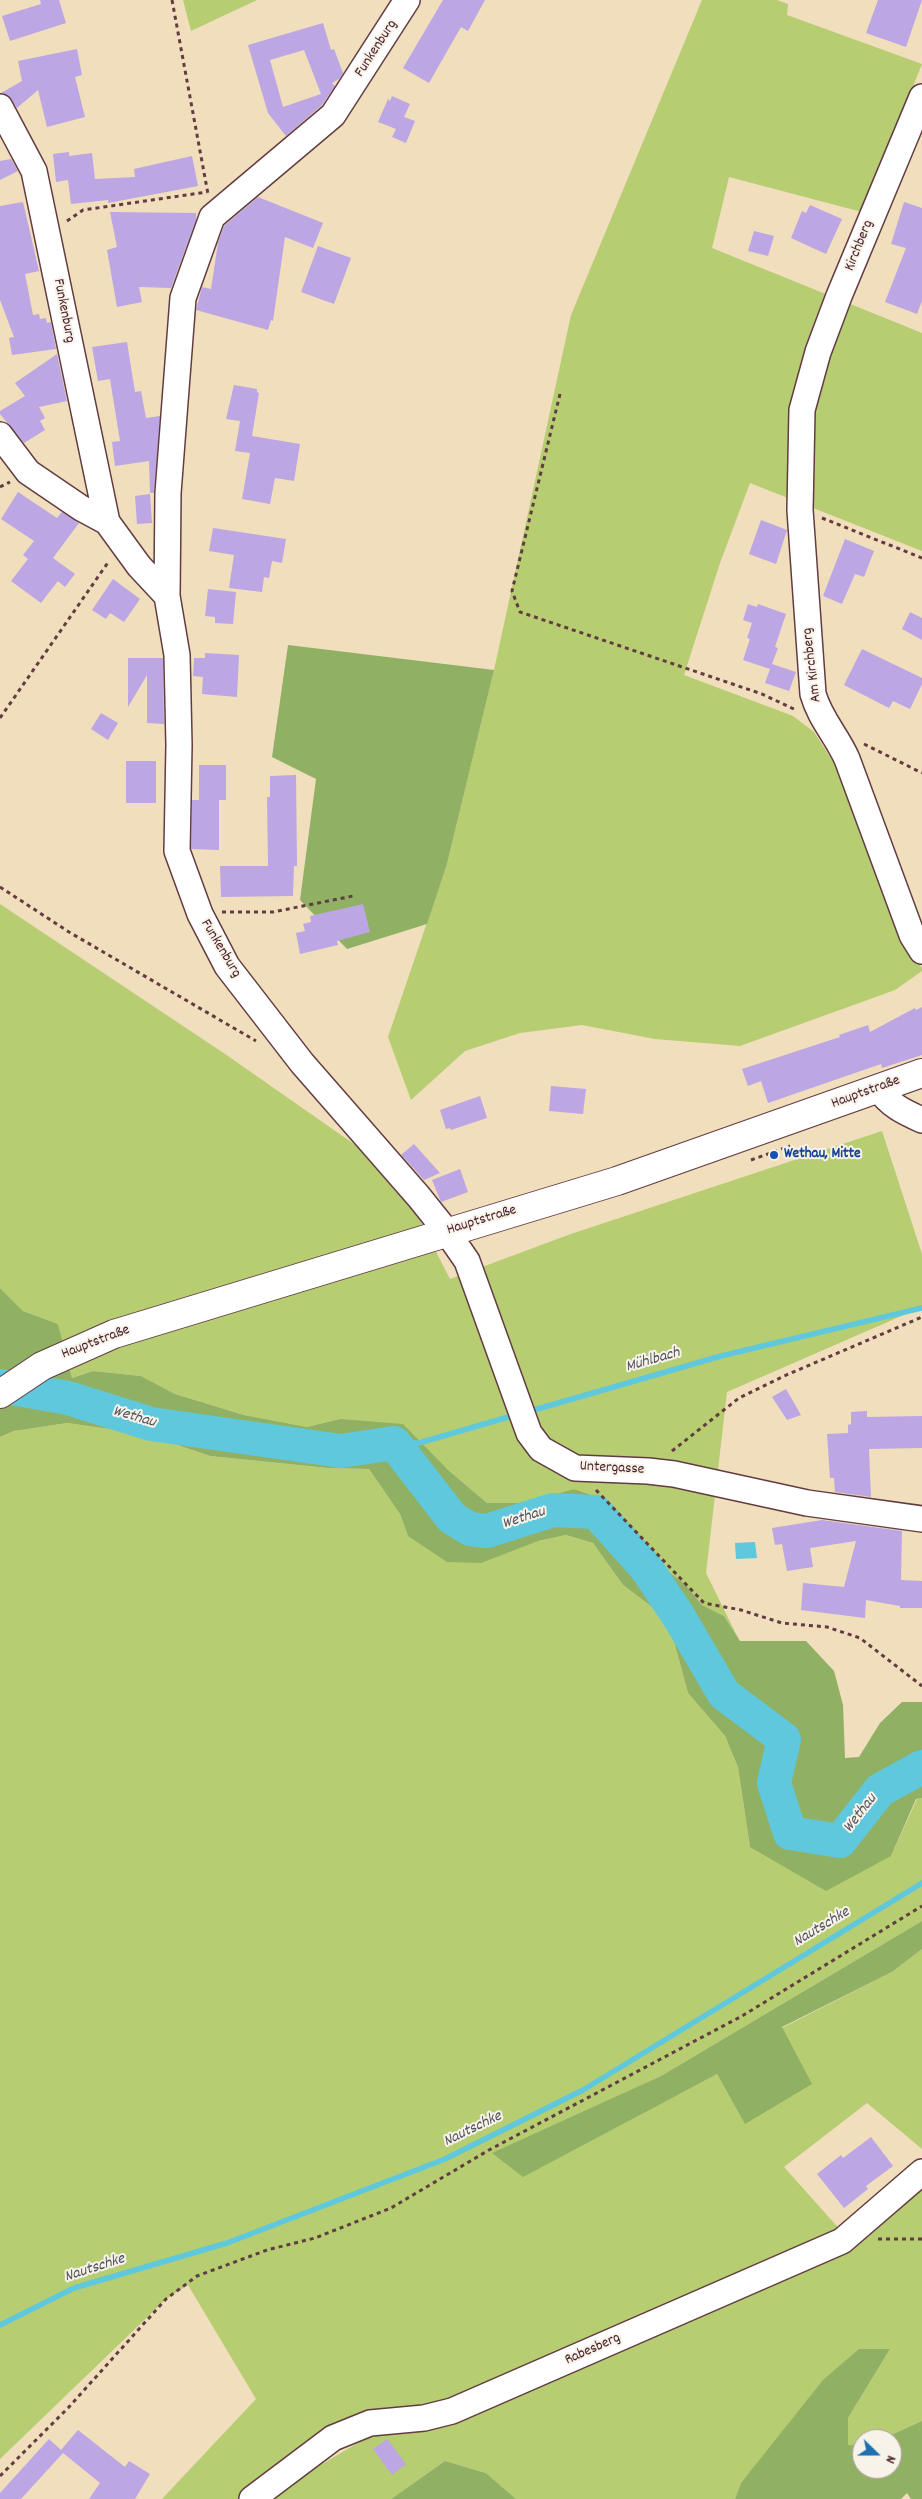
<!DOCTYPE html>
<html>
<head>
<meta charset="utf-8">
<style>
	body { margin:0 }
	#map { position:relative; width:922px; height:2499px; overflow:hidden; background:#f0debd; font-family:Dekko,sans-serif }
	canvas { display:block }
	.north { position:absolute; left:852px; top:2429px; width:50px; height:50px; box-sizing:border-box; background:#f7f3e8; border:1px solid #b29e9c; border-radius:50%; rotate:112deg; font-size:14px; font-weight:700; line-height:20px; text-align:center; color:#4a1f2b }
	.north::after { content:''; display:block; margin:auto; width:18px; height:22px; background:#1f6fb2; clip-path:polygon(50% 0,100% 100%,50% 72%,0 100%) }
</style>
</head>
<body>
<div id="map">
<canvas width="922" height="2499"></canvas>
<div class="north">N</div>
</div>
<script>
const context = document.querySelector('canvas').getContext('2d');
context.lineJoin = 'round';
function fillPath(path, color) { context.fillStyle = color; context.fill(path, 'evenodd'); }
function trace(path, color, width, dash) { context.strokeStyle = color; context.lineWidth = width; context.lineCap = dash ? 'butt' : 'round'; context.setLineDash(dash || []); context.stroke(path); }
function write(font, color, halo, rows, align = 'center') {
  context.font = font + ' Dekko,sans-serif'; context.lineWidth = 4; context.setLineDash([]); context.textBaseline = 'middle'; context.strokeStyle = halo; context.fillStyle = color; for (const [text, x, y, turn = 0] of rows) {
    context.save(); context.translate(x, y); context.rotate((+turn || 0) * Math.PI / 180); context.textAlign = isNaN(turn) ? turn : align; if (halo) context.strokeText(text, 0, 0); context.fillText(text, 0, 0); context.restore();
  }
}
const green = new Path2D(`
	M183,0H257L191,31Z
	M702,0H777L788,4L787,15L922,64L862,212L729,177L712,248L922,333V551L750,483L720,563L684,675L793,716L814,732L840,772L907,949L922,968V971L895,990L740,1046L655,1039L582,1025L520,1033L465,1051L411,1100L388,1037L447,864L494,670L571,315Z
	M0,904L225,1054L364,1151L412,1205L450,1279L568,1235L882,1131L922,1254V1307L727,1392L706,1573L740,1642L724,1616L702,1605L686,1585L660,1565L639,1535L606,1500L574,1489L522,1503H487L447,1469L340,1419L307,1427L244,1415L175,1394L141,1376L93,1371L72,1378L58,1324L23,1311L0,1288Z
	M67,1423L145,1434L210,1456L328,1468L369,1469L400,1514L408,1536L538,1541L566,1535L593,1543L623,1585L668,1619L688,1693L725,1736L738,1767L750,1847L891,1856L917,1799L922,1798V1921L661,2076L493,2154L686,2090L717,2074L745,2123L782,2028L892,1972L922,1949V2149L867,2103L784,2167L851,2242L922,2184V2421L882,2439H862V2446H848V2418L890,2349L741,2483L735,2499H516L486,2473L445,2461L391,2499H263L373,2434L333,2431L243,2499H162L256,2399L188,2285L166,2299L0,2459V1437L14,1431Z`);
const forest = new Path2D(`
	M288,645L494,670L447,864L427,924L347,949L300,900L316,779L272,757Z
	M0,1288L23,1311L58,1324L72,1378L93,1371L141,1376L175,1394L244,1415L307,1427L340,1419L403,1424L447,1469L487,1503H522L574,1489L606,1500L639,1535L660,1565L686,1585L702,1605L724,1616L740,1641H806L834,1671L843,1705L845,1758L859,1757L880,1723L902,1702H922V1798L916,1799L891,1856L826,1891L750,1847L738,1767L725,1736L688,1693L668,1619L623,1585L593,1543L566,1535L538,1541L481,1563L447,1562L408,1536L400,1514L369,1469L328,1468L210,1456L145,1434L67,1423L14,1431L0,1437Z
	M922,1921V1949L892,1972L782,2027L812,2084L745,2124L717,2074L523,2177L492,2153L661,2076Z
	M859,2349H890L848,2418V2445L862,2446V2469H892V2439H882L922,2421V2499H911L907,2493L901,2499H735L741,2483L823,2380Z
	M445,2461L486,2473L516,2499H391Z`);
const water = new Path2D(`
	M755,1542L757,1558L736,1559L735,1543Z`);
const stream = new Path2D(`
	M527,1412L721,1356L922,1308
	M394,1443H419L515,1415
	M0,2325L74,2288L227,2243L445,2159L583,2090L922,1883`);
const river = new Path2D(`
	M0,1386L68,1398L151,1424L341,1451L394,1443L452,1518L470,1529L487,1531L553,1510L596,1512L647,1569L679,1617L724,1694L784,1739L774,1783L790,1833L840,1841L880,1790L922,1767`);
const building = new Path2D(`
	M40,0H59L66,23L10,41L2,16L41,4Z
	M443,0H485L468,31L461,27L429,83L403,68Z
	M878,0H922L906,47L866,33Z
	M323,23L331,50L334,49L343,73L339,79L332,83L335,86L322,105L286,136L268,113L248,45ZM304,50L321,94L283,107L270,60Z
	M77,49L82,75L75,77L85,117L47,127L38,90L17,108L8,95L1,93L22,81L18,61Z
	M392,96L410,104L404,117L415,121L406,143L392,137L396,129L378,122L388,99L390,101Z
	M69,152V156L92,153L95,179L135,177L134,169L192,156L198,186L108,203V200L71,204L68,180L56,182L53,154Z
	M11,159L18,171L0,180V161Z
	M258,197L323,223L313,248L285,237L273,321L271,320L268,330L196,310L202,287L211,289L218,243L224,226Z
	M23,202L39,271L25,274L33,315L39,314L40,319L46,318L47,323L51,322L56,349L12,355L9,338L14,337L0,300V206Z
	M904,202L922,208V301L917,314L885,302L906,248L891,244Z
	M810,205L842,219L826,254L791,238L802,211L806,213Z
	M110,212L196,213V220L171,288L139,287L142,302L117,307L107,250L117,247Z
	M754,231L774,236L768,256L748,251Z
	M318,246L351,258L334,304L301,292Z
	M127,342L135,392L141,391L146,418L160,416L154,493H150L149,461L115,466L112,442L120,441L110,379L98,381L92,347Z
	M57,354L67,401L39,407L45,418L40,421L45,430L24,443L0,414V411L25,396L15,383Z
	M234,385L257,389V392L259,393L252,436L300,444L294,481L275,478L270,504L242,499L250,453L235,451L240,421L226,419Z
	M18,492L57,518L62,512L79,523L53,558L75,574L65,587L58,581L41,603L11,581L28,559L23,555L34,541L1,519Z
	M150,494L152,523L137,524L135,496Z
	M761,520L787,530L776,564L749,554Z
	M213,528L286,539L282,563L272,561L269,578L264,577L262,592L229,588L234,555L209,551Z
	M845,539L874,551L864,577L855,574L842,604L823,596Z
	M113,579L140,599L124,622L110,613L106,619L92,610Z
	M208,589L236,592L233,624L215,623V617L205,616Z
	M748,604L757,607L758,604L786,614L775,647L778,648L772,664L796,672L789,691L765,683L770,669L743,660L750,639L747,638L752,623L743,620Z
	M910,612L922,618V640L902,629Z
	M862,649L922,678V684L910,709L893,701L889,708L844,685Z
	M205,653L239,655L237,697L202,694L203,677L193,676L194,658H205Z
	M128,658H163L164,724L147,723V675L128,707Z
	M101,713L118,723L108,740L91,729Z
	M126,761H156V803H126Z
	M199,765H226V800H219V850L191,849L192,800H199Z
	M296,775L297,866H294L293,896L221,897L220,866H268L267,797H270V776Z
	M363,904L370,932L337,941L338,945L300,954L296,933L305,931L303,924L311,922L310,916Z
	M922,1007V1055L882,1068L881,1064L768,1103L761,1081L748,1086L742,1069L840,1037L839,1035L868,1025L870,1032L915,1008L916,1010Z
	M551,1086L586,1089L583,1114L549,1111Z
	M480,1096L487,1118L451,1130L450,1128L446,1129L440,1110Z
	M414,1144L440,1173L424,1180L406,1160L401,1155Z
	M460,1169L468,1192L441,1202L432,1180Z
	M786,1389L801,1415L787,1420L772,1397Z
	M867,1411V1417L922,1416V1448L869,1449L871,1497L835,1492L834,1478H830L827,1434L848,1433V1425L851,1424V1412Z
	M822,1520L902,1531L901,1580L922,1581V1608H900V1606L866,1600L865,1618L801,1610L803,1583L844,1587L856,1541L810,1548L813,1567L787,1571L782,1544L775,1545L772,1528Z
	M871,2137L893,2166L866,2186L868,2189L844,2208L817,2174L841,2155L843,2158Z
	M78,2430L125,2467L129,2461L150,2474L135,2499H89L100,2483L63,2453L21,2499H0V2493L49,2439L61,2450Z
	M387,2439L406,2464L392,2475L373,2449Z`);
const path = new Path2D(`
	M172,0L208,194
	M67,221L83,210L207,192
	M560,394L512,591L520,612L762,694L796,710
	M0,487L10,482
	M822,518L922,558
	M0,718L109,561
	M864,744L922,773
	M0,887L69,932L256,1041
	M222,912H273L353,896
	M751,1160L790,1146
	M672,1451L739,1398L784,1376L922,1317
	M596,1490L704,1603L741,1610L782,1623L827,1627L860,1638L922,1686
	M878,2239H922
	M0,2476L68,2408L166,2299L197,2276L267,2250L315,2238L391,2208L489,2150L742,2016L922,1906`);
const minor = new Path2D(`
	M922,97L839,296L818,352L802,410L800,510L813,694C820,719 837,736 847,759L912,935L922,951
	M0,107L34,171L107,522L139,566L167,596L177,655L179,745L177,851L200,914L227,966L302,1063L419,1197L447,1232L467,1261L529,1433L541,1449L575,1468L648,1471L674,1474L807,1503L922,1519
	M0,435L28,472L81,508L107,522
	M167,596L168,493L183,298L212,217L333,115L407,0
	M878,1088C889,1105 904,1112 922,1120
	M252,2499L333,2438L370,2423L424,2418L452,2411L842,2241L922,2172`);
const major = new Path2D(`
	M0,1394L42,1366L114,1334L617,1181L922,1073`);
const markers = [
	[774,1155,5,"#1a4fb4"]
];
const streetNames = [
	["Funkenburg",377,49,-57],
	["Kirchberg",860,246,-68],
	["Funkenburg",63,311,79],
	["Am Kirchberg",813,665,-97],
	["Funkenburg",220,949,59],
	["Hauptstraße",866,1093,-20],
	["Hauptstraße",482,1221,-17],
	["Hauptstraße",96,1343,-21],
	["Untergasse",612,1469,3],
	["Rabesberg",593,2350,-24]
];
const transitNames = [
	["Wethau, Mitte",784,1155]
];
const waterNames = [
	["Mühlbach",653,1361,-16],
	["Wethau",134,1418,16],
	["Wethau",524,1519,-18],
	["Wethau",861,1814,-52],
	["Nautschke",822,1928,-31],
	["Nautschke",473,2130,-26],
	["Nautschke",95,2269,-18]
];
fillPath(green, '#b6cd72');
fillPath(forest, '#90b064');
fillPath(water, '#60c8dd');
trace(stream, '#60c8dd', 5.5);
trace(river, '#60c8dd', 34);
fillPath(building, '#bca6e4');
trace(minor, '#633c41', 28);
trace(major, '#633c41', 30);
trace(path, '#633c41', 3, [4, 4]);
trace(minor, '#fff', 25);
trace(major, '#fff', 28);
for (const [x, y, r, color] of markers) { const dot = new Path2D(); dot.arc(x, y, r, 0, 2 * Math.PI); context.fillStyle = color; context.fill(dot); trace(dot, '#f7f3e8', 2); }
write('15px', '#4a1f2b', '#f7f3e8', streetNames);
write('bold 15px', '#164399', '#f7f3e8', transitNames, 'left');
write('italic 16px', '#515260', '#f7f3e8', waterNames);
</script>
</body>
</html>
